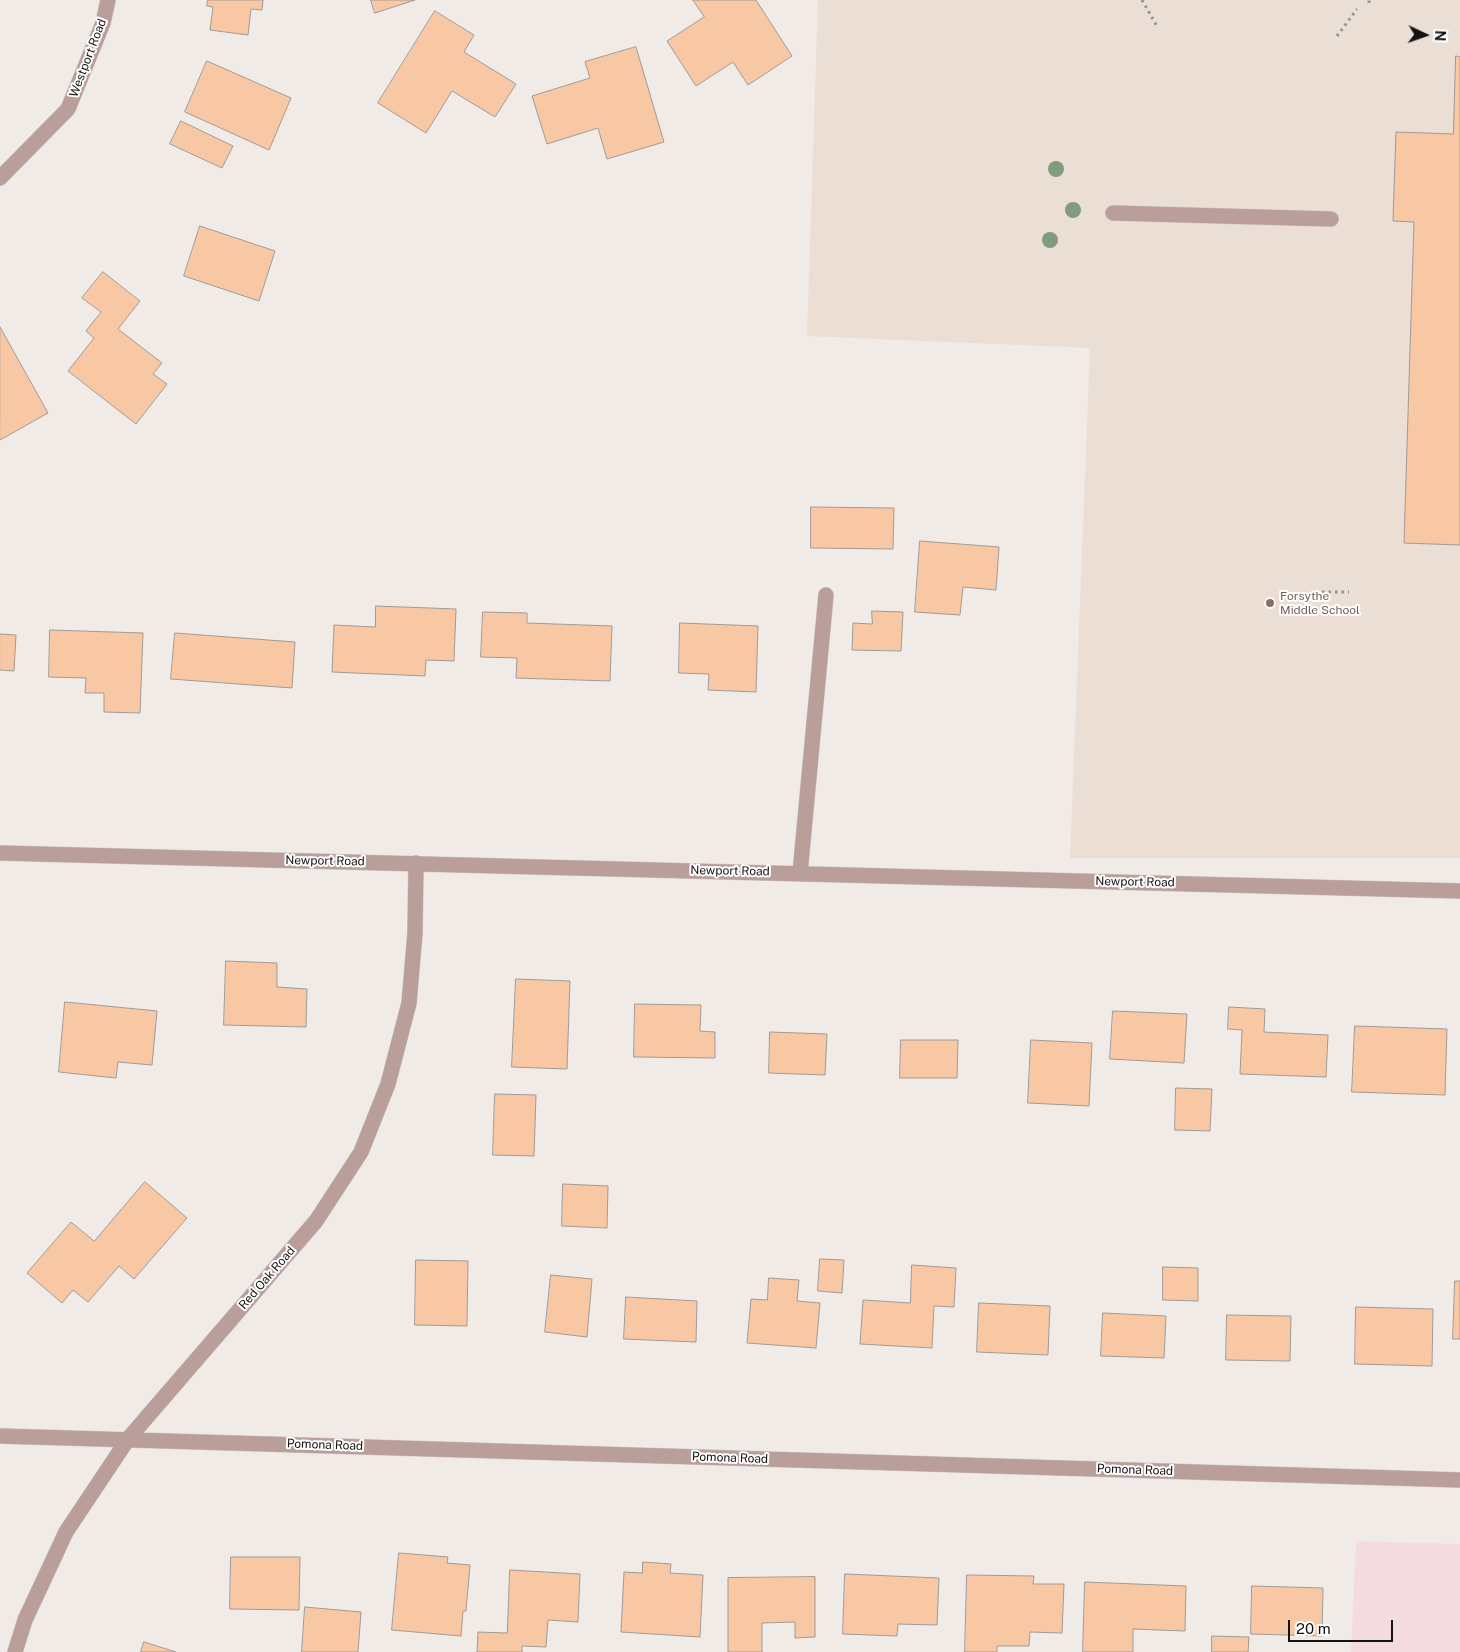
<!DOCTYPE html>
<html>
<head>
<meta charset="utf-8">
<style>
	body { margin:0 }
	#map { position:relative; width:1460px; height:1652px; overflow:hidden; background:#f1ebe7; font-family:"Public Sans",sans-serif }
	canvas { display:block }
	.north { position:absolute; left:1400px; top:10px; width:50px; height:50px; -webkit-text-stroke:4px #fff; paint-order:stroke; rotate:93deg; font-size:14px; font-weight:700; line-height:20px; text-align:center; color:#151312 }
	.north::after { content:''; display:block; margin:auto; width:18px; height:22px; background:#151312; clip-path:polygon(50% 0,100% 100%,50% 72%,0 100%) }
	.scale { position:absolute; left:1288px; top:1620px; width:105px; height:22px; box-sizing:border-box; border:2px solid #151312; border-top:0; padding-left:6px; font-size:15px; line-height:18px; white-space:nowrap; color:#151312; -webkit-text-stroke:4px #fff; paint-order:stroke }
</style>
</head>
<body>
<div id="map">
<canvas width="1460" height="1652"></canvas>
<div class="north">N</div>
<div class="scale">20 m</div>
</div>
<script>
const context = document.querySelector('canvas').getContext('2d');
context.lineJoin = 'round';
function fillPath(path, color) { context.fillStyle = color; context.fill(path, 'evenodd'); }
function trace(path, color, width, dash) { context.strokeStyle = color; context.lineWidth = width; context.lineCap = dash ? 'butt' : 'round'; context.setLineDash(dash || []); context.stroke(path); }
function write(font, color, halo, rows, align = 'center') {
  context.font = font + ' "Public Sans",sans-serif'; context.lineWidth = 4; context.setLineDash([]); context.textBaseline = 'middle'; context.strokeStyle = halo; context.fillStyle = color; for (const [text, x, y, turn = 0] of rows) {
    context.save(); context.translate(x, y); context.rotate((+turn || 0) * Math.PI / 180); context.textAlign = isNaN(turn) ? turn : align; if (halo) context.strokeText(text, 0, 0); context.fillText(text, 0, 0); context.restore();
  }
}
const industrial = new Path2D(`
	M1356,1541L1460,1544V1652H1351Z`);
const built = new Path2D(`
	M818,0H1460V858H1070L1090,348L807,336Z`);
const building = new Path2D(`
	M208,0H263L262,10L251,9L248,35L210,30L213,7L207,6Z
	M371,0H415L375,13Z
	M693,0H756L792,56L748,85L733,62L696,86L667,41L704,17Z
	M435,11L474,35L464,52L516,84L495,117L452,91L426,133L378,103Z
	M636,47L664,142L607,159L598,128L547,144L532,96L590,78L585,62Z
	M1456,56L1460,57V545L1404,543L1414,222L1393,221L1396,132L1453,134Z
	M207,61L291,98L269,150L185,112Z
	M181,121L233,146L222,168L170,144Z
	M200,226L275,251L259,301L184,276Z
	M103,272L140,301L118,329L162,363L153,374L167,384L136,424L68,371L94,338L86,331L101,312L82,298Z
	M0,327L48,413L0,440Z
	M811,507L894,508L893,549L811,548Z
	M920,541L999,547L996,590L963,587L960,615L915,612Z
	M376,606L456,609L454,661L426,660L425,676L332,672L334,625L375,627Z
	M872,611L903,612L901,651L852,650L853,623L872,624Z
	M483,612L527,613V623L612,626L610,681L516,678L517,658L481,657Z
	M680,623L758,626L756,692L708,690L709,674L679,673Z
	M50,630L143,633L140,713L104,712V693H85L86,678L49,677Z
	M175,633L295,642L292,688L171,679Z
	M0,634L16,635L14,671L0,670Z
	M226,961L277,963V987L307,989L306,1027L224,1025Z
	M516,979L570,981L567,1069L512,1067Z
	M65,1002L157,1011L152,1065L118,1062L116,1078L59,1072Z
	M635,1004L701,1005L700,1031L715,1032V1058L634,1057Z
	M1229,1007L1265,1009L1264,1032L1328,1035L1326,1077L1240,1074L1242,1030L1228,1029Z
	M1113,1011L1187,1014L1184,1063L1110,1059Z
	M1355,1026L1447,1029L1445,1095L1352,1092Z
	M770,1032L827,1034L825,1075L769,1073Z
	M901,1040H958L957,1078H900Z
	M1031,1040L1092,1043L1089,1106L1028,1103Z
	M1176,1088L1212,1089L1210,1131L1175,1130Z
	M495,1094L536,1095L534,1156L493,1155Z
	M145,1182L187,1218L134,1279L119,1266L88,1302L73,1290L62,1303L27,1273L71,1222L94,1241Z
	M563,1184L608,1186L607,1228L562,1226Z
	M820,1259L844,1260L842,1293L818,1291Z
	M416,1260L468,1261L467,1326L415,1325Z
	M912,1265L956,1268L954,1307L934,1306L932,1348L860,1344L863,1300L910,1303Z
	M1163,1267L1198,1268V1301L1163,1300Z
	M551,1275L592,1279L587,1337L545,1332Z
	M769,1278L799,1280L797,1301L820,1303L816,1348L747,1343L751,1299L767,1300Z
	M1455,1281H1460V1339H1453Z
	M626,1297L697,1301L696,1342L624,1339Z
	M979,1303L1050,1306L1048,1355L977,1352Z
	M1356,1307L1433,1309L1432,1366L1355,1364Z
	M1103,1313L1166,1316L1164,1358L1101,1356Z
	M1227,1315L1291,1316L1290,1361L1226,1360Z
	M399,1553L448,1557L447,1563L470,1565L466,1611H463L461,1636L392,1630Z
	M231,1557H300L299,1610L230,1609Z
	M643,1562L671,1564L670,1573L703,1575L700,1637L621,1632L624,1572L642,1573Z
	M510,1570L580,1574L578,1622L548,1620L546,1647L522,1646V1652H477L478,1632L507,1633Z
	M845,1574L939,1578L937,1625L898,1624L897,1636L843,1634Z
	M967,1575L1034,1576L1033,1584H1064L1062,1633L1030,1632L1029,1646H997V1652H965Z
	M815,1577V1637L795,1638V1622L762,1623V1652H728V1578Z
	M1085,1582L1186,1586L1185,1631L1133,1629V1652H1083Z
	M1252,1586L1323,1588L1322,1636L1251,1634Z
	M305,1607L361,1612L358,1652H302Z
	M1212,1636L1249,1637L1248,1652H1212Z
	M144,1642L176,1652H141Z`);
const path = new Path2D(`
	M1142,0L1158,28
	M1369,3V0
	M1337,36L1357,9
	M1322,592H1349`);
const minor = new Path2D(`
	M0,178L68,109L103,23L108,0
	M1113,213L1331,219
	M0,853L1460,891
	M800,873L826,595
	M0,1436L1460,1480
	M15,1652L25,1620L66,1532L128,1439L316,1221L361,1152L388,1084L409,1003L415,933L416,863`);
const trees = [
	[1056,169],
	[1073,210],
	[1050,240]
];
const markers = [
	[1270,603,5,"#8d6e63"]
];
const streetNames = [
	["Westport Road",88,58,-69],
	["Newport Road",325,861,1],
	["Newport Road",730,871,1],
	["Newport Road",1135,882,1],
	["Red Oak Road",267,1278,-49],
	["Pomona Road",325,1445,2],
	["Pomona Road",730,1458,2],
	["Pomona Road",1135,1470,2]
];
const educationNames = [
	["Forsythe",1280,596],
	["Middle School",1280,610]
];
fillPath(industrial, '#f4dbe2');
fillPath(built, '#ebded4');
fillPath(building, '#f8c8a5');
trace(building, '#a09a96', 1);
trace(minor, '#cec8c5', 16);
trace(path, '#96928f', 3, [2.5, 4]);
trace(minor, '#b99e99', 15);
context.fillStyle = '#7f9c7f';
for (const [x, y] of trees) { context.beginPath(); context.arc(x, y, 8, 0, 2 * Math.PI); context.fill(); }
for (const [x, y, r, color] of markers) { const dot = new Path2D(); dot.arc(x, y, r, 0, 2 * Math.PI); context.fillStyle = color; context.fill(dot); trace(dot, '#fff', 2); }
write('12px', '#151312', '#fff', streetNames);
write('12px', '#785e54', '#fff', educationNames, 'left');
</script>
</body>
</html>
